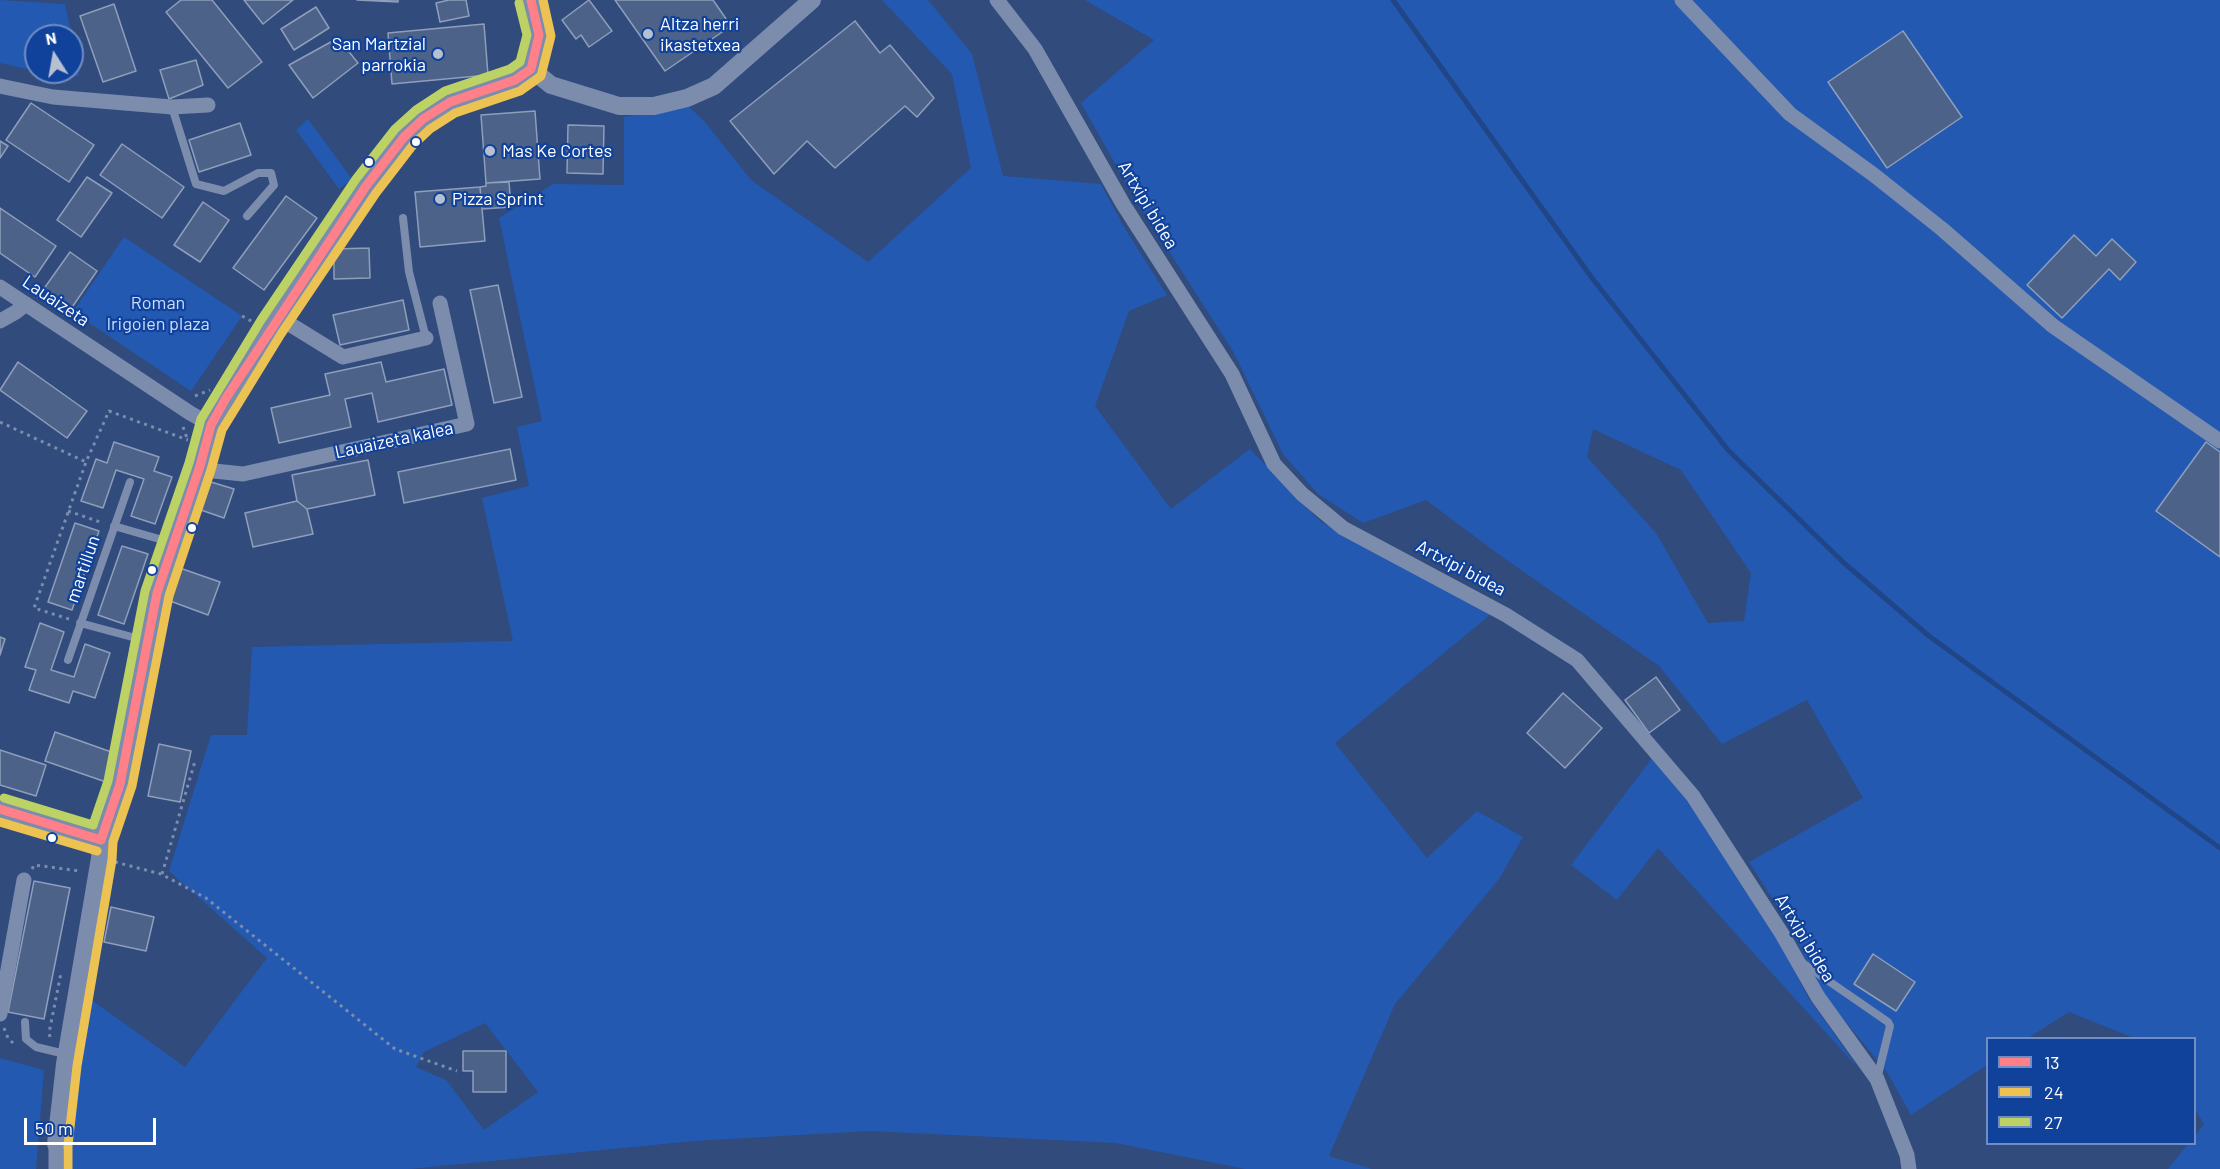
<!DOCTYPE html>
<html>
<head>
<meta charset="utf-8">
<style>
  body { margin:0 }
  #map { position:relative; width:2220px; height:1169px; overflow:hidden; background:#304b7c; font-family:Barlow,sans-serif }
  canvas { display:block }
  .legend { position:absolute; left:1986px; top:1037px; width:210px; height:108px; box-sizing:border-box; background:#10429b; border:2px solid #708ec3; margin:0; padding:8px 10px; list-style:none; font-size:18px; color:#fff }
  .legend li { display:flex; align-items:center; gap:12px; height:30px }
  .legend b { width:30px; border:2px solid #708ec3 }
  .north { position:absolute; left:24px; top:24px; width:60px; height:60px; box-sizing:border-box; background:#10429b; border:2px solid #708ec3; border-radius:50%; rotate:349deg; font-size:16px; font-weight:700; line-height:24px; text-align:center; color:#fff }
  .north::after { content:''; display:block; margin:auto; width:21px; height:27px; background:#b7c0d1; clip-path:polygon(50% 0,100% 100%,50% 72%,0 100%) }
  .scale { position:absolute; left:24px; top:1118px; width:132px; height:27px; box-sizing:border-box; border:3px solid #fff; border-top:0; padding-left:8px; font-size:18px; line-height:21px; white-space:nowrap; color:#fff; -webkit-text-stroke:4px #10429b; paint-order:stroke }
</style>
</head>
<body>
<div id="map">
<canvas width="2220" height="1169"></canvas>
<ul class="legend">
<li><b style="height:8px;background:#ff8088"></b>13</li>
<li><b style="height:8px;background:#ecc253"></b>24</li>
<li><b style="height:8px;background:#bdd264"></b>27</li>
</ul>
<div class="north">N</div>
<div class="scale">50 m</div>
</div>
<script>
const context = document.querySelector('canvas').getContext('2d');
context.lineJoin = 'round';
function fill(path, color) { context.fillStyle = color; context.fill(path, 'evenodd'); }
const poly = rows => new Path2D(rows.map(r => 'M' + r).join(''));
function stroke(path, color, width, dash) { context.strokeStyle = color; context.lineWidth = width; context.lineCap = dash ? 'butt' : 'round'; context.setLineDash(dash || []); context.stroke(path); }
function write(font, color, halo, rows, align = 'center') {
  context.font = font + ' Barlow,sans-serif'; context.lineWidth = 4.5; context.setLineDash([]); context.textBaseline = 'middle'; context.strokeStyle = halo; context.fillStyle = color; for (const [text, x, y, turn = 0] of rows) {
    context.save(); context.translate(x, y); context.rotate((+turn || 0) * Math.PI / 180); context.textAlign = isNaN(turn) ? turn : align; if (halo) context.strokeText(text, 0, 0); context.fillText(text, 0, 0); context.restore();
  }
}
const green = poly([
  [0,0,65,4,72,36,36,36,36,71,0,63],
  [882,0,928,0,972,54,1003,176,1101,184,1124,227,1167,295,1129,311,1095,406,1171,509,1250,449,1321,522,1491,614,1335,743,1427,858,1477,811,1523,837,1499,879,1395,1004,1329,1156,1372,1169,1245,1169,1116,1143,870,1131,694,1141,410,1169,70,1169,71,1077,86,996,185,1067,267,958,169,871,211,735,247,735,252,647,513,641,482,498,529,486,517,427,542,421,499,218,553,184,624,185,624,117,687,105,704,121,751,180,868,262,971,168,952,74],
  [485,1023,538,1092,484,1130,446,1080,416,1067,424,1052],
  [1085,0,2220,0,2220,1169,2168,1169,2188,1144,2194,1144,2195,1136,2204,1124,2195,1110,2194,1038,2134,1038,2069,1012,2028,1038,1988,1038,1987,1065,1911,1115,1887,1072,1825,997,1787,921,1749,862,1863,798,1807,700,1722,744,1659,666,1501,556,1426,500,1363,523,1318,494,1283,454,1233,351,1134,197,1081,103,1154,40],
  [1593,429,1681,470,1751,573,1744,621,1708,623,1656,533,1587,457],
  [72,38,79,76,59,76,41,72,72,72],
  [308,119,352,179,339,189,296,130],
  [124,237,242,316,191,391,73,312],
  [1653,757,1687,797,1778,938,1808,997,1859,1069,1658,848,1617,900,1571,865],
  [0,1058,44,1070,36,1169,0,1169]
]);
const stream = poly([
  [1393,0,1592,278,1728,450,1844,563,1929,636,2220,848]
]);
const building = poly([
  [181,0,212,0,262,62,228,88,166,12,181,0],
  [244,0,293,0,263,24,244,0],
  [357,0,398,0,398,2,357,0],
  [449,0,466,0,469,16,440,22,436,3,449,0],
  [589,0,612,31,589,47,581,35,576,39,562,20,589,0],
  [615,0,713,0,731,26,665,71,615,0],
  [114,4,136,71,103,82,80,16,114,4],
  [316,7,329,28,294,50,281,29,316,7],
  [855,21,880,53,890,45,934,98,917,117,905,106,835,168,807,141,774,174,730,121,855,21],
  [484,24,488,75,392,84,388,33,484,24],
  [1903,31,1962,117,1887,168,1828,82,1903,31],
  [338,38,358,63,313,98,289,65,338,38],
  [196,60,203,85,169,99,160,70,196,60],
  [31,103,94,145,69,182,6,140,31,103],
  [535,111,540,179,486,183,481,115,535,111],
  [240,123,251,155,199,172,189,140,240,123],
  [568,125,604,126,603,174,567,173,568,125],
  [0,141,8,146,0,158,0,141],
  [122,144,184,187,162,218,100,175,122,144],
  [87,177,112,193,81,237,57,220,87,177],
  [509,182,511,207,482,209,480,187,486,186,486,183,509,182],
  [480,187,485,241,420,247,415,192,480,187],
  [286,196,317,218,264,290,233,268,286,196],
  [203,202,229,220,200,262,174,245,203,202],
  [0,208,56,246,35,277,0,253,0,208],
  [2074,235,2096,256,2112,239,2136,262,2120,280,2109,269,2062,318,2027,285,2074,235],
  [369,248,370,278,334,279,334,249,369,248],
  [70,252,97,271,66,316,38,297,70,252],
  [498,285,522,397,494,403,470,290,498,285],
  [403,300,409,330,340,345,333,315,403,300],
  [18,362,87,411,67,438,0,390,18,362],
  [381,362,386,382,444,369,452,405,378,422,372,393,345,399,351,427,279,443,271,408,330,395,325,374,381,362],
  [114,442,159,457,154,471,172,477,155,524,131,516,144,479,116,470,103,508,81,501,96,459,107,463,114,442],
  [2206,442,2220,452,2220,557,2156,511,2206,442],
  [510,449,516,480,404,503,398,472,510,449],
  [368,460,375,495,307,509,297,501,292,475,368,460],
  [211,482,234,489,224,518,201,510,211,482],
  [297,501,307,509,313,534,253,547,245,513,297,501],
  [75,523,99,531,72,610,48,602,75,523],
  [122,546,148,554,124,624,98,615,122,546],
  [174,566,220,582,208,615,162,598,174,566],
  [40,623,64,632,51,670,74,677,85,644,110,653,95,698,73,691,69,703,29,690,36,670,25,667,40,623],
  [0,637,5,639,0,655,0,637],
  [1656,677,1680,710,1649,733,1625,700,1656,677],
  [1563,693,1602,728,1565,768,1527,733,1563,693],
  [55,732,117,754,106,782,45,761,55,732],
  [159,744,191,751,180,802,148,796,159,744],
  [0,750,46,765,36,796,0,785,0,750],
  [34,881,70,888,44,1019,8,1012,34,881],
  [111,907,154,917,146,951,104,942,111,907],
  [1873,954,1915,982,1896,1011,1854,984,1873,954],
  [463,1051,506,1051,506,1092,473,1092,473,1071,463,1071,463,1051]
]);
const path = poly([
  [242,316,253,322],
  [195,396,210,390],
  [0,422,86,462],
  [183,427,188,441],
  [68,511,103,523],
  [69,619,34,608,86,462,109,411,188,440],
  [115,862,161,874,206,898,395,1049,457,1071],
  [32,869,34,865,80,871],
  [162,874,195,761],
  [4,1028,8,1038,13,1043],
  [50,1037,49,1033,61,973]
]);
const service = poly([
  [172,107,196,184,224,191,258,173,271,173,274,185,247,216],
  [403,218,409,272,426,338],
  [114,526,173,543],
  [80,623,147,641],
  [68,660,130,482],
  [1804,964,1888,1022,1890,1026,1877,1079],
  [25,1022,26,1039,36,1047,65,1054]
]);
const minor = poly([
  [997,0,1035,49,1123,204,1232,374,1274,464,1302,494,1343,528,1506,615,1577,660,1693,796,1782,934,1818,997,1877,1079,1907,1155,1909,1169],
  [1682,0,1790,114,1874,175,1942,229,2053,326,2220,441],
  [0,86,53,97,172,107,208,105],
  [0,287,190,413,211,425],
  [278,317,343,357,426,338],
  [0,321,16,312,26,304],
  [200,466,214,471,243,474,467,424,440,303],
  [0,1014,24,880],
  [56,1169,56,1144]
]);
const tertiary = poly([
  [531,0,539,35,531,69],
  [531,69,551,85,619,106,654,106,687,98,714,86,812,0],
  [0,809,101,840],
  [56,1144,65,1064,100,858,101,840,120,784,157,593,200,466,211,425,226,398,271,327,366,186,404,137,423,119,450,102,515,80,531,69]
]);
const bus1 = poly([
  [531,0,539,35,531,69],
  [0,809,101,840],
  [101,840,120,784,157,593,200,466,211,425,226,398,366,186,404,137,423,119,450,102,515,80,531,69]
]);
const bus2 = poly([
  [0,822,97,851],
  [68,1169,68,1145,77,1066,112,860,113,842,132,786,169,596,211,470,222,430,281,334,376,193,413,145,430,129,455,113,520,91,541,76,551,36,543,0]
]);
const bus3 = poly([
  [4,798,93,825,108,781,145,591,189,463,201,419,261,320,356,179,395,129,416,110,445,91,510,69,520,62,527,35,519,3]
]);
const markers = [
  [648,34,6,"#b7c0d1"],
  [438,54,6,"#b7c0d1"],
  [416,142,5,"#fff"],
  [490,151,6,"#b7c0d1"],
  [369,162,5,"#fff"],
  [440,199,6,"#b7c0d1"],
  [192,528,5,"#fff"],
  [152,570,5,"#fff"],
  [52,838,5,"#fff"]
];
const poiNames = [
  ["Altza herri",660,24],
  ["ikastetxea",660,45],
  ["San Martzial",426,44,"right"],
  ["parrokia",426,65,"right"],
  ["Mas Ke Cortes",502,151],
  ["Pizza Sprint",452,199]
];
const streetNames = [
  ["Artxipi bidea",1148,205,59],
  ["Lauaizeta",56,301,34],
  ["Lauaizeta kalea",394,440,-12],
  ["Artxipi bidea",1461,568,28],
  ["martillun",83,569,-71],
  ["Artxipi bidea",1805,938,59]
];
const parkNames = [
  ["Roman",158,303],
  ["Irigoien plaza",158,324]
];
fill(green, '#2459b2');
stroke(stream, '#214688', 5);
fill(building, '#4c6289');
stroke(building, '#8f9fbb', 1.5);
stroke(path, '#7b8cad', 3, [3, 4.5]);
stroke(service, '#7b8cad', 8);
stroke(minor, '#7b8cad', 15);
stroke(tertiary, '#7b8cad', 18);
stroke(bus1, '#ff8088', 9);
stroke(bus2, '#ecc253', 9);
stroke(bus3, '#bdd264', 9);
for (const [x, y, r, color] of markers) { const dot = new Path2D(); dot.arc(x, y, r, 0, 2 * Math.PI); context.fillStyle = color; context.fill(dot); stroke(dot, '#10429b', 2); }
write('18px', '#fff', '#10429b', poiNames, 'left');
write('18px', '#fff', '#10429b', streetNames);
write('18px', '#ccdffe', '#10429b', parkNames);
</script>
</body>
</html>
